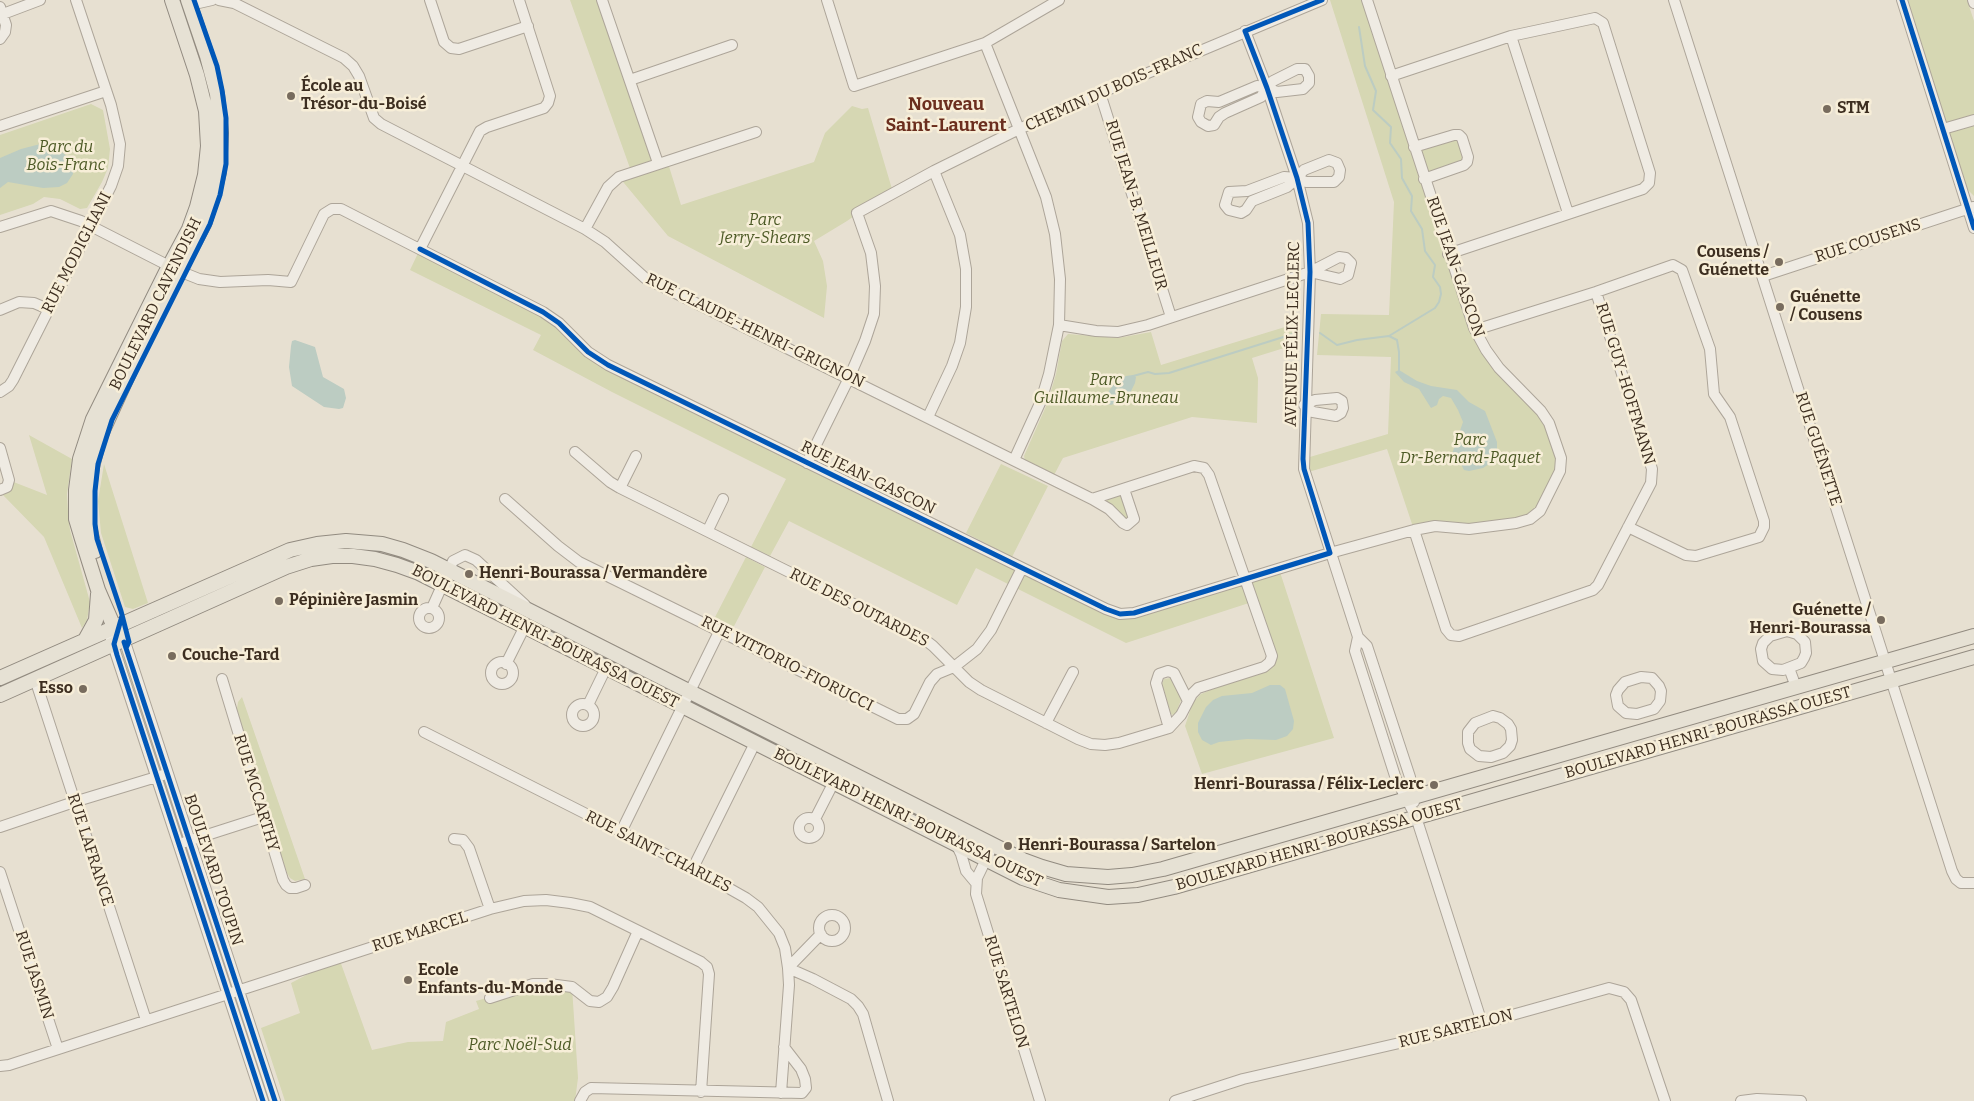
<!DOCTYPE html>
<html>
<head>
<meta charset="utf-8">
<style>
  body { margin:0 }
  canvas { display:block; background:#e7e0d1 }
</style>
</head>
<body>
<canvas width="1974" height="1101"></canvas>
<script>
const context = document.querySelector('canvas').getContext('2d');
context.lineJoin = 'round';
function fill(path, color) { context.fillStyle = color; context.fill(path, 'evenodd'); }
const poly = rows => new Path2D(rows.map(r => 'M' + r).join(''));
function stroke(path, color, width, dash) { context.strokeStyle = color; context.lineWidth = width; context.lineCap = dash ? 'butt' : 'round'; context.setLineDash(dash || []); context.stroke(path); }
function write(font, color, halo, rows, align = 'center') {
  context.font = font + ' Bitter,serif'; context.lineWidth = 5; context.setLineDash([]); context.textBaseline = 'middle'; context.strokeStyle = halo; context.fillStyle = color; for (const [text, x, y, turn = 0] of rows) {
    context.save(); context.translate(x, y); context.rotate((+turn || 0) * Math.PI / 180); context.textAlign = isNaN(turn) ? turn : align; if (halo) context.strokeText(text, 0, 0); context.fillText(text, 0, 0); context.restore();
  }
}
const green = poly([
  [570,0,598,0,653,159,650,163,631,171],
  [1330,0,1367,0,1486,350,1541,411,1560,471,1530,519,1414,530,1387,449,1305,473,1303,459,1388,434,1391,357,1317,355,1321,314,1389,315,1394,202],
  [1908,0,1967,0,1974,21,1974,196,1966,188],
  [91,104,103,110,110,149,108,168,102,182,87,208,80,209,60,199,44,197,33,204,0,215,0,135],
  [852,106,862,109,868,108,892,189,847,221,814,241,823,261,827,286,824,318,668,236,619,177,667,160,681,205,814,162,825,133],
  [1455,138,1461,141,1464,161,1432,172,1426,170,1420,152,1423,147],
  [420,249,543,312,588,352,1120,614,1279,569,1334,738,1202,774,1185,726,1193,702,1201,694,1264,667,1270,662,1252,602,1126,643,976,568,957,605,789,521,770,556,751,547,786,479,612,392,533,350,541,335,410,270],
  [1298,323,1297,344,1252,358,1258,378,1257,423,1192,417,1063,458,1053,477,1025,461,1024,456,1047,404,1056,374,1062,341,1068,334,1118,338,1151,332,1161,365],
  [29,435,72,459,67,494,68,512,70,530,90,602,87,620,82,628,44,537,2,494,11,481,47,495],
  [104,464,148,603,133,609,125,607,101,533,98,501],
  [1001,464,1048,486,1012,557,966,533],
  [1119,495,1122,496,1131,516,1129,521,1102,501],
  [746,557,765,567,732,630,713,621],
  [121,651,123,651,161,766,159,768],
  [1170,678,1173,680,1181,700,1176,713,1173,715,1171,714,1162,684,1164,679],
  [242,697,305,879,295,881,290,878,287,873,236,715,238,702],
  [187,851,189,851,232,979,227,981],
  [339,958,372,1050,408,1042,443,1041,446,1022,479,1009,476,1001,531,985,572,987,578,1078,575,1101,285,1101,261,1028,300,1013,291,983]
]);
const water = poly([
  [44,143,54,146,68,157,73,167,73,174,67,183,59,187,43,188,8,182,0,188,0,158,21,149],
  [295,340,315,347,323,377,344,389,346,398,343,408,339,409,324,407,292,386,289,367,291,346,292,341],
  [1399,370,1417,381,1431,386,1457,390,1469,402,1485,411,1497,442,1497,453,1492,462,1483,468,1469,471,1464,470,1461,464,1454,462,1452,454,1463,422,1458,410,1451,398,1443,396,1439,399,1437,405,1431,408,1419,389,1404,382,1395,372],
  [1133,375,1136,377,1135,383,1130,393,1122,400,1111,405,1108,404,1106,402,1109,391,1114,384,1126,376],
  [1270,685,1280,685,1285,689,1294,721,1293,729,1287,736,1276,740,1247,739,1219,742,1211,745,1202,740,1198,732,1198,723,1206,707,1213,700,1222,696,1252,693]
]);
const stream = poly([
  [1359,27,1365,66,1376,91,1373,110,1391,127,1390,143,1401,159,1402,178,1412,196,1411,211,1422,229,1425,251,1435,265,1433,277,1440,287,1441,294,1439,302,1435,308,1389,336],
  [1320,333,1337,345,1357,340,1389,336,1397,340,1399,352,1399,370],
  [1133,376,1148,372,1155,374,1169,373,1296,333]
]);
const minor = poly([
  [219,0,234,3,344,58,353,66,359,76,374,118,381,124,585,229,605,242,645,278,1092,499,1194,466,1204,468,1209,475,1272,656,1270,662,1264,667,1198,688,1192,694,1181,715,1169,728,1119,743,1105,745,1091,744,1078,739,981,690,969,682,933,646,924,639,620,488,610,482,575,452],
  [430,0,444,42,451,48,459,49,528,26],
  [602,0,658,163],
  [827,0,854,86,985,43,1059,0],
  [1674,0,1952,871,1956,879,1961,883,1974,883],
  [1902,0,1974,228],
  [1973,0,1974,3],
  [190,5,212,0],
  [0,7,6,25,5,32,0,39],
  [3,14,40,0],
  [1245,31,1267,88,1297,178,1308,223,1310,272,1304,469,1358,637,1355,651,1396,779,1416,817,1482,1023],
  [1511,36,1568,213],
  [985,43,1046,197,1055,234,1060,279,1059,325,1049,374,1041,401,1014,460],
  [1391,76,1511,36,1595,18,1603,23,1650,173,1649,183,1643,189,1448,254],
  [630,80,732,45],
  [1267,88,1257,86,1219,102,1207,101,1201,104,1198,117,1201,122,1208,126,1214,125,1219,117,1225,113,1261,97,1267,88,1273,81,1297,69,1305,69,1309,76,1309,83,1303,89,1277,92,1267,88],
  [1100,93,1171,317],
  [0,126,106,91],
  [1943,129,1974,120],
  [1414,147,1454,135,1459,135,1462,138,1468,157,1467,162,1464,165,1424,179],
  [1297,178,1284,177,1247,191,1229,192,1225,205,1229,210,1241,213,1246,210,1252,201,1287,187,1297,178,1304,170,1329,160,1337,163,1340,170,1339,177,1334,182,1306,182,1297,178],
  [0,227,51,211,81,221,179,271,199,279,220,282,268,280,291,282,324,214,332,209,341,209,543,312,559,323,588,352,608,365,1106,609,1120,614,1134,613,1330,553,1414,530,1435,526,1469,529,1516,523,1530,519,1540,511,1560,471,1561,458,1549,423,1541,411,1499,368,1486,350,1474,328,1367,0],
  [585,229,608,187,619,177,756,132],
  [420,249,480,131,487,127,544,108,548,103,550,96,519,0],
  [1763,276,1973,207],
  [0,310,19,302,34,303,48,309],
  [1059,325,1096,331,1118,332,1148,325,1310,272,1339,257,1346,258,1351,263,1348,275,1340,279,1310,272],
  [1475,330,1596,292,1673,265,1682,270,1710,349,1714,394,1730,417,1764,521,1764,527,1759,537,1696,556,1686,555,1628,527],
  [0,392,9,386,13,380,111,186,118,166,120,144,111,105,76,0],
  [1337,398,1342,401,1343,408,1341,413,1336,416,1313,412,1304,405,1315,400,1337,398],
  [928,417,952,366,960,343,966,307,966,269,960,235,934,171],
  [0,448,9,480,7,487,0,490],
  [807,463,849,378,865,341,874,314,875,286,871,253,857,213,934,171,1019,129,1100,93,1322,0],
  [620,488,636,456],
  [505,499,558,546,579,562,898,719,907,719,914,714,930,682,937,674,954,667,977,649,991,630,1022,568],
  [1092,499,1109,509,1123,523,1127,525,1134,519,1124,489],
  [708,530,723,499],
  [1414,530,1446,629,1451,635,1459,636,1593,590,1598,585,1651,483,1652,469,1596,292],
  '419 618a10 10 0 1 1 20 0a10 10 0 1 1-20 0Z',
  [432,608,453,561,465,555,476,560,525,605],
  [108,630,263,1101],
  [1787,631,1797,634,1805,642,1806,653,1804,658,1801,663,1783,670,1772,669,1763,661,1761,649,1763,643,1770,636,1787,631],
  [1358,637,1367,646,1410,777,1414,802],
  [124,639,275,1101],
  '491 673a11 11 0 1 1 22 0a11 11 0 1 1-22 0Z',
  [506,664,525,626],
  [1789,668,1796,687],
  [1641,677,1652,678,1659,686,1661,691,1660,701,1654,709,1637,714,1626,713,1618,706,1616,695,1618,690,1625,682,1641,677],
  [35,679,146,1020],
  [222,679,283,880,286,885,290,888,296,888,305,885],
  '572 715a11 11 0 1 1 22 0a11 11 0 1 1-22 0Z',
  [588,705,606,668],
  [1493,716,1500,718,1508,724,1511,729,1512,740,1510,746,1503,753,1491,757,1479,756,1470,749,1468,743,1468,732,1475,723,1493,716],
  [1046,723,1073,672],
  [1169,728,1156,683,1159,674,1168,671,1174,673,1188,701],
  [424,732,693,868,746,898,758,907,779,933,785,948,788,968,789,985,781,1093],
  '799 828a10 10 0 1 1 20 0a10 10 0 1 1-20 0Z',
  [815,819,841,768],
  [0,827,74,802,163,775],
  [621,832,720,630],
  [454,839,463,840,469,848,490,909],
  [185,842,263,817],
  [956,844,961,854,966,871,976,883],
  [993,845,977,878,976,894,1040,1101],
  [693,868,755,743],
  [0,872,58,1049],
  '819 928a13 13 0 1 1 26 0a13 13 0 1 1-26 0Z',
  [821,934,788,968,813,979,851,999,858,1006,863,1014,888,1101],
  [490,998,533,984,549,984,572,987,590,1001,599,1002,607,997,613,987,638,931],
  [0,1066,9,1065,490,909,524,901,546,900,570,903,590,907,701,962,707,967,709,974,701,1092],
  [580,1101,585,1092,591,1088,802,1093,806,1088,805,1079,801,1069,784,1047],
  [1175,1101,1243,1079,1469,1027,1609,988,1624,992,1631,1000,1665,1101],
  [1741,1101,1757,1099,1801,1101]
]);
const major = poly([
  [95,551,89,526,88,496,92,467,99,439,150,327,204,224,214,192,219,172,221,133,217,94,207,56,188,0],
  [119,633,114,627,98,590,82,539,76,519,76,490,80,459,93,419,165,274,189,229,197,207,205,175,208,146,206,111,197,75,172,0],
  [85,640,96,620,98,594],
  [0,678,290,550,317,544,346,541,382,544,403,550,431,561,1023,860,1042,867,1066,874,1108,877,1132,875,1163,869,1974,636],
  [0,695,286,567,311,559,332,556,353,556,375,559,397,565,419,573,1023,878,1059,890,1108,897,1138,895,1174,887,1974,657]
]);
const cycleway = poly([
  [1902,0,1974,228],
  [420,249,543,312,559,323,588,352,608,365,1106,609,1120,614,1134,613,1330,553,1304,469,1303,459,1310,272,1308,223,1297,178,1267,88,1245,31,1322,0],
  [122,616,114,644,117,655,263,1101],
  [124,642,275,1101],
  [126,648,129,642,121,611,97,539,95,524,95,491,98,464,112,420,210,224,220,195,226,164,226,118,222,90,217,66,194,0]
]);
const markers = [
  [291,96,5,"#786c5e"],
  [1827,109,5,"#786c5e"],
  [1779,262,5,"#786c5e"],
  [1780,307,5,"#786c5e"],
  [469,574,5,"#786c5e"],
  [279,601,5,"#786c5e"],
  [1881,620,5,"#786c5e"],
  [172,656,5,"#786c5e"],
  [83,689,5,"#786c5e"],
  [1434,785,5,"#786c5e"],
  [1008,846,5,"#786c5e"],
  [408,980,5,"#786c5e"]
];
const poiNames = [
  ["École au",301,87],
  ["Trésor-du-Boisé",301,105],
  ["STM",1837,109],
  ["Cousens /",1769,253,"right"],
  ["Guénette",1769,271,"right"],
  ["Guénette",1790,298],
  ["/ Cousens",1790,316],
  ["Henri-Bourassa / Vermandère",479,574],
  ["Pépinière Jasmin",289,601],
  ["Guénette /",1871,611,"right"],
  ["Henri-Bourassa",1871,629,"right"],
  ["Couche-Tard",182,656],
  ["Esso",73,689,"right"],
  ["Henri-Bourassa / Félix-Leclerc",1424,785,"right"],
  ["Henri-Bourassa / Sartelon",1018,846],
  ["Ecole",418,971],
  ["Enfants-du-Monde",418,989]
];
const streetNames = [
  ["CHEMIN DU BOIS-FRANC",1114,88,-24],
  ["RUE JEAN-B. MEILLEUR",1136,205,73],
  ["RUE COUSENS",1868,241,-18],
  ["RUE MODIGLIANI",77,253,-63],
  ["RUE JEAN-GASCON",1455,267,71],
  ["BOULEVARD CAVENDISH",156,304,-64],
  ["RUE CLAUDE-HENRI-GRIGNON",755,331,26],
  ["AVENUE FÉLIX-LECLERC",1293,334,-89],
  ["RUE GUY-HOFFMANN",1625,384,73],
  ["RUE GUÉNETTE",1818,449,72],
  ["RUE JEAN-GASCON",868,478,26],
  ["RUE DES OUTARDES",859,608,27],
  ["BOULEVARD HENRI-BOURASSA OUEST",545,637,27],
  ["RUE VITTORIO-FIORUCCI",787,664,27],
  ["BOULEVARD HENRI-BOURASSA OUEST",1708,733,-16],
  ["RUE MCCARTHY",256,793,73],
  ["BOULEVARD HENRI-BOURASSA OUEST",908,818,26],
  ["BOULEVARD HENRI-BOURASSA OUEST",1319,845,-16],
  ["RUE LAFRANCE",90,850,72],
  ["RUE SAINT-CHARLES",658,852,27],
  ["BOULEVARD TOUPIN",213,870,72],
  ["RUE MARCEL",420,932,-18],
  ["RUE JASMIN",34,975,72],
  ["RUE SARTELON",1006,992,73],
  ["RUE SARTELON",1456,1029,-14]
];
const parkNames = [
  ["Parc du",66,148],
  ["Bois-Franc",66,166],
  ["Parc",765,221],
  ["Jerry-Shears",765,239],
  ["Parc",1106,381],
  ["Guillaume-Bruneau",1106,399],
  ["Parc",1470,441],
  ["Dr-Bernard-Paquet",1470,459],
  ["Parc Noël-Sud",520,1046]
];
const neighbourhoodNames = [
  ["Nouveau",946,105],
  ["Saint-Laurent",946,126]
];
fill(green, '#d6d7b3');
fill(water, '#bcccc2');
stroke(stream, '#bcccc2', 2);
stroke(minor, '#ada599', 12);
stroke(major, '#928b80', 16);
stroke(minor, '#efebe3', 10);
stroke(major, '#e6e1d4', 14);
stroke(cycleway, '#0057b8', 5);
for (const [x, y, r, color] of markers) { const dot = new Path2D(); dot.arc(x, y, r, 0, 2 * Math.PI); context.fillStyle = color; context.fill(dot); stroke(dot, '#f7eed8', 2); }
write('bold 16px', '#3d2e20', '#f7eed8', poiNames, 'left');
write('16px', '#3d2e20', '#f7eed8', streetNames);
write('italic 16px', '#4d5a26', '#f7eed8', parkNames);
write('bold 18px', '#6b2e1e', '#f7eed8', neighbourhoodNames);
</script>
</body>
</html>
